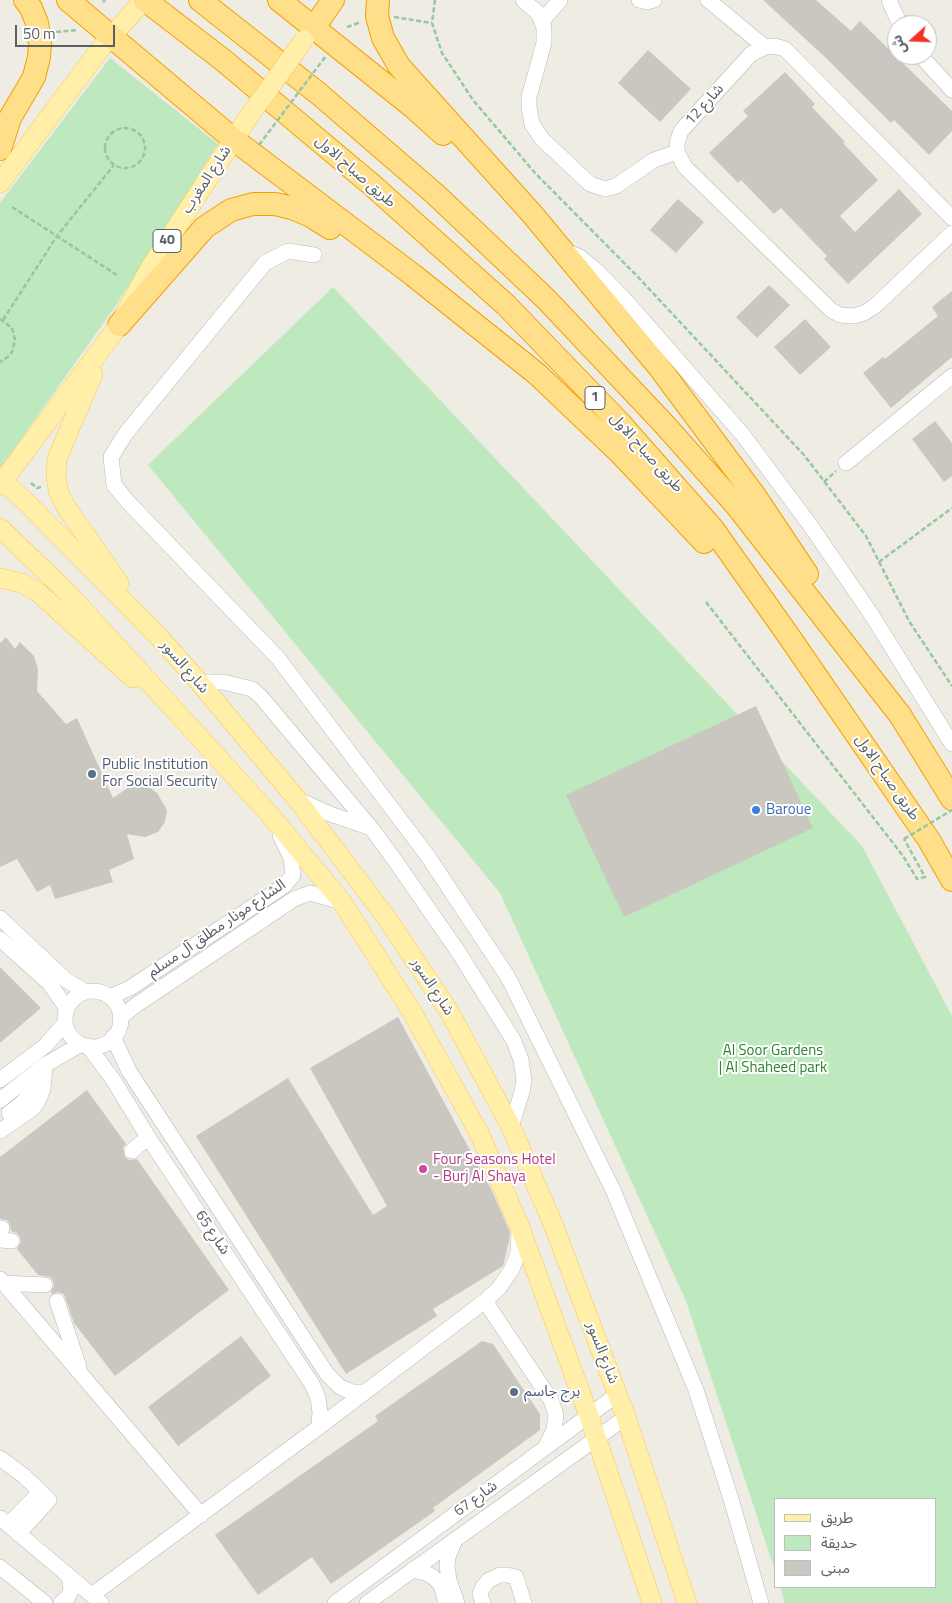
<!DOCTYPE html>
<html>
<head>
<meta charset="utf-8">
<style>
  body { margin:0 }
  #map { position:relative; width:952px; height:1603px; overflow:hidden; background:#efece3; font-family:"Titillium Web","Noto Sans Arabic",sans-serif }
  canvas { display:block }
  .legend { position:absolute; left:774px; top:1498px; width:162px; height:90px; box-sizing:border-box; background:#fff; border:1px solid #bdbfc1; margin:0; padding:6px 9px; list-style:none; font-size:15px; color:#5b6065 }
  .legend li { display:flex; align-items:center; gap:10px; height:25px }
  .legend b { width:25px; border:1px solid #bdbfc1 }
  .north { position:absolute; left:887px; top:15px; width:50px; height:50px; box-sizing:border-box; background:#fff; border:1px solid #bdbfc1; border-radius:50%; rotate:250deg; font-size:14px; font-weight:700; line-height:20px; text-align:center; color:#5b6065 }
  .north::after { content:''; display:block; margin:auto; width:18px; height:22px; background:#f43124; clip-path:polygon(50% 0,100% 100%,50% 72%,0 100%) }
  .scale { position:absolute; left:15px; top:25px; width:100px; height:22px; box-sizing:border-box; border:2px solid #5b6065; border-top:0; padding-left:6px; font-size:15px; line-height:18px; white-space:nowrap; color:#5b6065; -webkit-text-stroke:4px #fff; paint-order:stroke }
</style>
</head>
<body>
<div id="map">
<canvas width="952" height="1603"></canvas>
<ul class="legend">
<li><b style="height:6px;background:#ffefa8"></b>طريق</li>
<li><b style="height:14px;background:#bee8be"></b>حديقة</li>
<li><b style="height:14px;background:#cac7c0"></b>مبنى</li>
</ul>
<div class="north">ش</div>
<div class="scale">50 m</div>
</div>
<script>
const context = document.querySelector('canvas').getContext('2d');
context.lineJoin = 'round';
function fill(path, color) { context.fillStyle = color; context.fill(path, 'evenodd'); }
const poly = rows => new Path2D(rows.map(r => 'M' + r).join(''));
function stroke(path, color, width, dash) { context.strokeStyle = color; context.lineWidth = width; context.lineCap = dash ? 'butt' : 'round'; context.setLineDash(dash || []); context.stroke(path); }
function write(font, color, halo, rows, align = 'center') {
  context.font = font + ' "Titillium Web","Noto Sans Arabic",sans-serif'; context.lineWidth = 4; context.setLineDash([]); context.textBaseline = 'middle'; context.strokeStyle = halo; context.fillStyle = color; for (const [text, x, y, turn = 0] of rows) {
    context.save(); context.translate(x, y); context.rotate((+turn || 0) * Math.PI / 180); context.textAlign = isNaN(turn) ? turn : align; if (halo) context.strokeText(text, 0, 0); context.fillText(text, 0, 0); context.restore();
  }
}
const green = poly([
  [110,58,218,144,117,304,0,469,0,203],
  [333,287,862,846,952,1016,952,1603,785,1603,780,1587,936,1587,936,1499,776,1499,776,1574,686,1301,500,893,148,465]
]);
const building = poly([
  [763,0,816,0,851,31,860,21,952,111,952,131,929,155,894,120,891,123,825,57],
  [648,50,691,89,660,122,618,83],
  [785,72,815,104,812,107,845,142,843,143,878,180,840,216,855,232,899,189,922,214,848,284,824,259,827,256,781,208,774,214,741,180,738,183,709,153,748,116,743,111],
  [678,199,704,222,676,253,650,230],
  [769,285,790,305,757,338,736,317],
  [952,291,952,357,891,408,863,373,883,357,885,359,938,316,932,307],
  [805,319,831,347,800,375,774,347],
  [935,421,952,443,952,476,944,482,912,439],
  [6,637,15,649,20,642,34,656,38,669,37,691,66,724,77,718,113,798,129,787,147,785,157,793,167,810,165,822,158,832,145,837,127,834,134,859,109,870,113,882,55,899,50,885,37,892,17,859,0,867,0,643],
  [756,706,813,828,624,917,566,795],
  [0,967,41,1008,0,1043],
  [398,1017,492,1191,510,1232,509,1241,503,1266,433,1309,437,1316,346,1374,196,1136,288,1078,373,1215,387,1206,310,1068],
  [87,1090,126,1144,123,1148,125,1157,129,1160,137,1159,229,1290,115,1376,74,1323,64,1294,58,1292,52,1294,51,1292,54,1286,53,1280,50,1277,38,1275,17,1249,21,1242,20,1237,17,1233,11,1231,10,1224,7,1220,0,1219,0,1157],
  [241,1336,271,1376,178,1446,148,1407],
  [482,1341,493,1344,540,1414,540,1430,433,1508,435,1511,331,1584,312,1557,258,1595,215,1535,378,1421,375,1416]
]);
const path = poly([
  [435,0,432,23,442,53,473,100,535,173,638,277,804,455,866,536,909,621,952,686],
  [103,2,105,0],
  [394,17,432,23],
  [347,27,361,22],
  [56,32,78,30],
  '105 148a20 20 0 1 1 40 0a20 20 0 1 1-40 0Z',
  [12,207,117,275],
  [0,319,12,328,15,340,12,352,9,356,0,362],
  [3,320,57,236,114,165],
  [824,482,836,471],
  [31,483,37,488,41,487],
  [879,562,952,508],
  [706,602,903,856,917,879,925,877,904,839]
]);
const minor = poly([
  [523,0,539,14,544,28,544,43,529,97,529,107,532,124,542,139,590,184,605,189,616,186,654,160,677,152],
  [639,0,647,2,654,0],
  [708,0,765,47],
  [889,0,900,25],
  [542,21,560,0],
  [920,55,952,90],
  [952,218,785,49,775,46,765,47,751,54,681,131,677,143,677,152,685,167,831,310,840,315,854,316,864,313,875,306,952,233],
  [570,253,580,257,598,272,626,301,743,435,810,525,871,614,952,744],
  [314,255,288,251,265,263,126,433,111,457,114,485,128,502,278,658,427,855,508,977,613,1190,696,1390,731,1499,761,1603],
  [846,463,952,376],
  [199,682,223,682,252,689,261,697,372,829,396,862,459,953,514,1041,521,1060,524,1080,522,1092,511,1127],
  [297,799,330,814,371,828],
  [0,918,66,980,86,992],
  [0,939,50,984,67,1009],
  '65 1019a28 28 0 1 1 56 0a28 28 0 1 1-56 0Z',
  [110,997,130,988,284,886,293,875,291,858,280,835],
  [120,1018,136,1005,294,899,310,893,342,902],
  [113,1037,129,1071,327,1374,340,1387,352,1392,364,1392],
  [88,1046,114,1081,148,1137,312,1384,318,1398,320,1412,319,1427],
  [0,1080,45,1046,65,1023],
  [0,1100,45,1065,81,1044],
  [9,1113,21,1104,29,1096,33,1085,34,1074],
  [0,1131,32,1109,37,1103,43,1089,45,1065],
  [132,1151,148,1137],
  [0,1228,2,1228],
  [0,1240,12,1241],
  [0,1279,201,1515],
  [3,1283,45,1285],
  [57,1301,79,1367],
  [485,1301,551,1400,556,1415,554,1430,546,1446],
  [0,1458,24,1476,49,1500,18,1534],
  [0,1518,101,1603],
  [8,1525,40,1492],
  [455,1540,448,1557,447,1566,449,1580,457,1603],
  [0,1567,45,1603],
  [412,1570,426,1573,433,1577,441,1585,446,1602],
  [92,1595,319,1427,485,1301,499,1288,512,1269,518,1253,519,1229],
  [61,1603,68,1597,71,1590,70,1581,67,1574],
  [335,1603,618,1394],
  [367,1603,626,1417],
  [483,1603,480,1594,483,1587,489,1580,500,1575,507,1575,516,1577,524,1603]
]);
const major = poly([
  [0,183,101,48,144,0],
  [93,374,57,459,56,479,59,493,66,507,119,583],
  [0,478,26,502,158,636,199,682,296,798,386,917,450,1013,511,1127,553,1224,626,1417,687,1603],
  [0,485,119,325,150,268,247,119],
  [0,528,68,593,271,816,342,902,412,1012,479,1133,519,1225,589,1416,652,1603],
  [0,578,22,583,39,593,133,678]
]);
const highway = poly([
  [68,0,233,139,413,275,537,374,619,452,704,542],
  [145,0,223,60,372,185,506,305,619,422,713,529,788,635,929,840,952,880],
  [200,0,319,94,435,194,546,299,664,424,736,505,900,715,952,799],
  [279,0,413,107,443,134],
  [378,0,377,16,383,38,399,66,533,215,659,367,755,496,807,574],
  [313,29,333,0],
  [0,149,10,118,34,77,39,57,40,43,37,23,31,8,25,0],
  [119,325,205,227,231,210,253,204,275,204,292,208,311,216,330,228]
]);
const pathBridge = poly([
  [259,145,326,56],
  [904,839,952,810]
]);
const majorBridge = poly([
  [247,119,304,40]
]);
const markers = [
  [92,774,5,"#5c6f8a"],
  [756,810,5,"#3f7fe0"],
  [423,1169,5,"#d1479c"],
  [514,1392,5,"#5c6f8a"]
];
const shields = [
  [167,241,28],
  [595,398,20]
];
const shieldNames = [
  ["40",167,241],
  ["1",595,398]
];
const streetNames = [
  ["شارع 12",705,105,-48],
  ["طريق صباح الاول",355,172,41],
  ["شارع المغرب",207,180,-57],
  ["طريق صباح الاول",646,453,48],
  ["شارع السور",184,667,49],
  ["طريق صباح الاول",887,778,55],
  ["الشارع مونار مطلق آل مسلم",217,929,-34],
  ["شارع السور",432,987,57],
  ["شارع 65",212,1233,56],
  ["شارع السور",602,1353,69],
  ["شارع 67",476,1499,-36]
];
const serviceNames = [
  ["Public Institution",102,765],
  ["For Social Security",102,782],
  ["برج جاسم",524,1392]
];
const shopNames = [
  ["Baroue",766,810]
];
const parkNames = [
  ["Al Soor Gardens",773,1051],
  ["| Al Shaheed park",773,1068]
];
const hotelNames = [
  ["Four Seasons Hotel",433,1160],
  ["- Burj Al Shaya",433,1177]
];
fill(green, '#bee8be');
fill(building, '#cac7c0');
stroke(minor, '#b6b9be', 16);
stroke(major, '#fac851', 20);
stroke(highway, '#f2a200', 24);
stroke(path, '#95c7a2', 2.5, [5, 2.5]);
stroke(minor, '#fff', 15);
stroke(major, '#ffefa8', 19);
stroke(highway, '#ffdf8a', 22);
stroke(majorBridge, '#fac851', 20, []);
stroke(pathBridge, '#95c7a2', 2.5, [5, 2.5]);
stroke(majorBridge, '#ffefa8', 19);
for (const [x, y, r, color] of markers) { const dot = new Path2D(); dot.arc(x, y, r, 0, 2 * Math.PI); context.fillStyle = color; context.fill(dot); stroke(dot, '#fff', 2); }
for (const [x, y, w] of shields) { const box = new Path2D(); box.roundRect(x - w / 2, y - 11.5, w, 23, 4); context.fillStyle = '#fff'; context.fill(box); stroke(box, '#5b6065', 1); }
write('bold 14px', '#5b6065', null, shieldNames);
write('15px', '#5b6065', '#fff', streetNames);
write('15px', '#4e5e75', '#fff', serviceNames, 'left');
write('15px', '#366cbe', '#fff', shopNames, 'left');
write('15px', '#2e8230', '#fff', parkNames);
write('15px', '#b23c85', '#fff', hotelNames, 'left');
</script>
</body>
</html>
